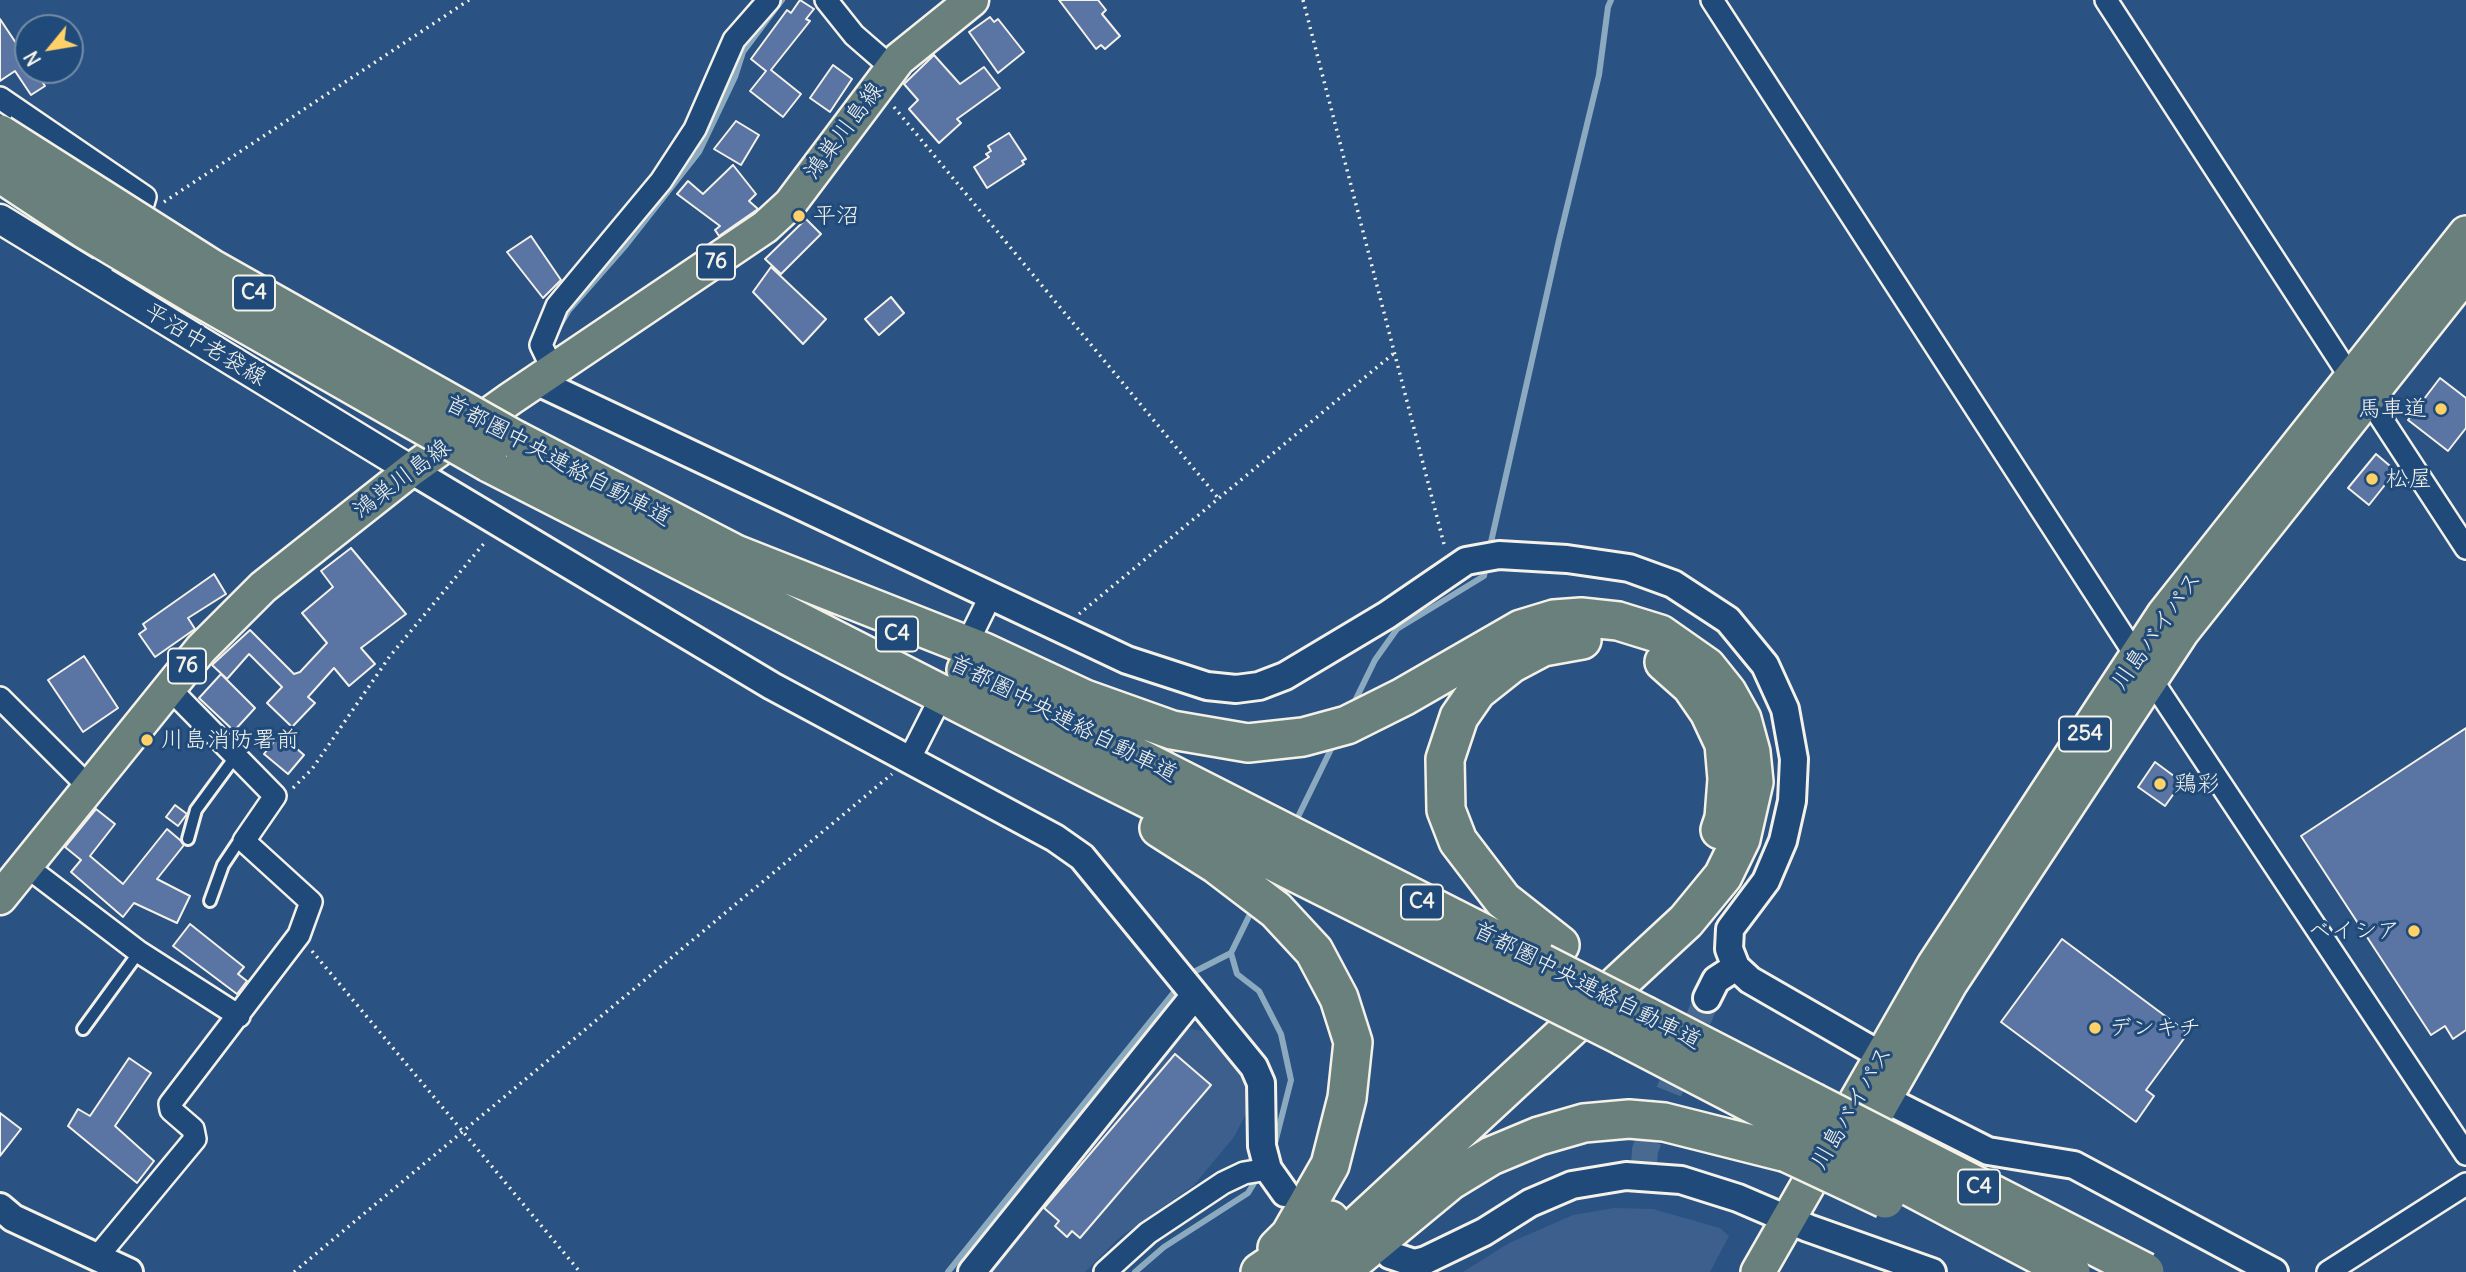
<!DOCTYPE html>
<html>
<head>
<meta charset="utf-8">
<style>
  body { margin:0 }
  #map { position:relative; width:2466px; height:1272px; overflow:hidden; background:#2a5282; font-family:Delius,sans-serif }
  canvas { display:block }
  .north { position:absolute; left:14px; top:14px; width:70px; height:70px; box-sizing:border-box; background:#1f4a7a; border:2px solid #748da6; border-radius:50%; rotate:240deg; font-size:19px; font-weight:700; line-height:28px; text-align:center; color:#f4f1e8 }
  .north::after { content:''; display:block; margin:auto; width:24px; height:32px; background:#ffd166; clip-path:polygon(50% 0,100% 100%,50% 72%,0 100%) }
</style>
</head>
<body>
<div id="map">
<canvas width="2466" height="1272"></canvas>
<div class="north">N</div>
</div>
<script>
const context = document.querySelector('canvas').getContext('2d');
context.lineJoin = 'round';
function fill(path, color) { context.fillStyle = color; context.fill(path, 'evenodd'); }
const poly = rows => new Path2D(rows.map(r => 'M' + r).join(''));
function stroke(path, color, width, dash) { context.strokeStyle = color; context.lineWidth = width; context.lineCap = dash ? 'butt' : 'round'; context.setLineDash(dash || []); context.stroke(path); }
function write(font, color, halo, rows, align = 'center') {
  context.font = font + ' Delius,"Klee One",sans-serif'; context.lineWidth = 6; context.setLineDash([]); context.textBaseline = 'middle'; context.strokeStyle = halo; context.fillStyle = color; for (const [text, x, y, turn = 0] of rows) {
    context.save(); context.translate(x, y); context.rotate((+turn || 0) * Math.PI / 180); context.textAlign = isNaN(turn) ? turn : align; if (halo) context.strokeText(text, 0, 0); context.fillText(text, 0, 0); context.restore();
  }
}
const built = poly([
  [1186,1028,1212,1033,1238,1060,1247,1088,1246,1114,1234,1137,1194,1185,1119,1238,1085,1272,982,1272,1165,1045],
  [1614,1208,1653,1209,1720,1228,1729,1236,1710,1272,1463,1272,1509,1243,1573,1215]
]);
const stream = poly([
  [557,330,569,310,626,245,699,152,735,77,743,52,782,0],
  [1489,551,1559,240,1599,75,1608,7,1611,0],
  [1352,707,1375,660,1397,629,1484,576,1486,565],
  [1295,823,1335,741],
  [1231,953,1237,974,1259,991,1281,1034,1291,1080,1273,1151],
  [1186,976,1231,953,1253,908],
  [948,1272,1180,985],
  [1135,1272,1164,1247,1248,1193,1259,1175]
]);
const building = poly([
  [800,0,814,9,806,19,810,21,771,70,801,94,783,117,750,91,766,71,751,59,787,10,791,13,800,0],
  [1059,0,1098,0,1106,10,1102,14,1120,36,1105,49,1101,45,1096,49,1059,0],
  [990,17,994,22,998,19,1024,52,998,73,969,32,990,17],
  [0,19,28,61,28,70,34,70,45,86,31,95,15,71,0,81,0,19],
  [934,55,960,84,984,67,1000,88,957,119,961,123,939,143,909,109,918,100,904,84,934,55],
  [833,65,852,79,830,112,810,98,833,65],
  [736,121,759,135,741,165,714,149,736,121],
  [1009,133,1026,159,1022,161,1024,164,987,188,974,167,989,157,986,154,991,151,988,146,1009,133],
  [733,165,756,194,749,201,758,209,719,236,715,230,720,226,677,194,688,181,703,194,733,165],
  [806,219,821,234,781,274,765,259,806,219],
  [531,236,561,280,543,298,507,252,531,236],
  [771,267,826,319,803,344,753,292,771,267],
  [891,297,904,313,879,335,865,319,891,297],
  [2440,378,2466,398,2466,428,2448,451,2408,420,2440,378],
  [2376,454,2396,471,2369,505,2348,488,2376,454],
  [351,548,406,614,361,648,375,664,349,686,334,668,308,697,315,703,292,727,267,703,282,687,249,654,227,679,212,665,250,630,294,674,300,672,327,643,302,613,333,587,321,571,351,548],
  [214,574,226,594,188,618,195,629,155,657,139,634,146,629,143,624,214,574],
  [84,656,118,708,83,732,48,680,84,656],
  [221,674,255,708,234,731,199,698,221,674],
  [2466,728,2466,1030,2453,1039,2445,1026,2431,1035,2301,836,2466,728],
  [280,734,304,755,288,774,264,754,280,734],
  [2155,762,2182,782,2165,806,2138,787,2155,762],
  [175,805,187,814,178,826,166,817,175,805],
  [96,809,115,824,90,856,123,884,167,829,180,840,184,845,157,879,190,896,177,923,134,903,123,917,71,872,81,860,65,847,96,809],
  [190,924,244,967,238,974,247,981,237,994,173,946,190,924],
  [2062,939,2188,1033,2146,1090,2154,1096,2136,1122,2001,1022,2062,939],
  [1175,1054,1211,1085,1080,1238,1072,1231,1067,1237,1055,1226,1059,1221,1044,1208,1175,1054],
  [129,1058,151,1073,115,1126,154,1161,137,1183,68,1126,78,1109,90,1116,129,1058],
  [0,1113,21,1129,0,1156,0,1113]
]);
const tertiaryTunnel = poly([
  [1644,1165,1645,1150,1707,998]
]);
const path = poly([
  [1303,0,1445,548],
  [894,107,1219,499],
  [164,202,469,0],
  [1079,614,1393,354],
  [293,788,312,769,390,656,486,541],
  [312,951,580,1272],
  [294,1272,892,774]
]);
const service = poly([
  [188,839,196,810,235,757],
  [210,901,223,865,237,844,244,841],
  [83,1029,139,952]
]);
const minor = poly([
  [826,0,854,35,892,68],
  [1712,0,2151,679,2466,1154],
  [2106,0,2351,378],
  [0,98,145,197,142,207,94,277],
  [553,370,541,345,557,306,661,181,695,129,734,40,769,0],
  [2368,398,2466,548],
  [963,652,990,597],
  [0,698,89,787],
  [909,760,946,687],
  [26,866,139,952,239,1016],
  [98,1256,195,1139,193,1129,171,1110,170,1104,299,935,311,902,244,841,275,796,169,688],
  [1105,1272,1148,1233,1223,1183,1244,1173,1268,1169],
  [2328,1272,2466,1184]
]);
const tertiary = poly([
  [536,381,1127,660,1207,686,1236,689,1259,686,1285,676,1387,615,1466,561,1499,555,1567,559,1629,568,1673,584,1728,620,1765,665,1785,709,1794,759,1792,801,1783,841,1766,881,1730,929,1729,949,1736,967,1750,980,1882,1056],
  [411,470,772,686,1055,838,1082,857,1254,1067,1261,1083,1262,1146,1268,1169,1285,1193],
  [1707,998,1716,980,1736,967],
  [1885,1099,1988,1151,2074,1165,2274,1272],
  [0,1207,13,1218,129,1272],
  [1390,1255,1414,1263,1426,1260,1484,1232,1530,1203,1572,1185,1626,1176,1681,1180,1738,1198,1808,1228,1932,1272],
  [972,1272,1195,995]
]);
const secondary = poly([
  [0,219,411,470]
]);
const primary = poly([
  [0,898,201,649,263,587,411,470,510,399,765,227,790,204,899,59,972,0]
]);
const trunk = poly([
  [1854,1152,1950,984,2182,632,2466,274],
  [1758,1272,1934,965,2164,614,2466,233]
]);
const motorway = poly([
  [516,440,745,559],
  [489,463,1094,772,1518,984],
  [723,549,984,652,1085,699,1172,730,1248,743,1303,737,1347,725,1403,697,1521,629,1554,619,1581,617,1618,621,1660,634,1707,667,1727,692,1742,719,1751,752,1754,782,1741,839,1723,876,1686,921,1307,1272],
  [1664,662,1691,686,1709,712,1724,744,1727,779,1724,818,1720,830],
  [966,670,1542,963],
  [1159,828,1217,865,1276,910,1314,951,1339,998,1353,1042,1347,1098,1330,1165,1290,1235,1277,1248],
  [1560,945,1503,900,1458,841,1446,810,1445,759,1459,717,1477,691,1511,664,1543,647,1582,640],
  [1646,1016,1813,1102],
  [1622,1036,1799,1128],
  [1260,1272,1309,1239,1330,1220],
  [1340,1272,1450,1181,1491,1156,1539,1136,1584,1123,1629,1119,1664,1122,1787,1153]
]);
const motorwayBridge = poly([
  [0,134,211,268,516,440],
  [0,173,86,230,195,295,489,463],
  [1542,963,1646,1016],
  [1518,984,1622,1036],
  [1813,1102,2145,1272],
  [1799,1128,2071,1272],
  [1787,1153,1885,1199]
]);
const markers = [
  [799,216,7,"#ffd166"],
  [2441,409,7,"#ffd166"],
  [2372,479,7,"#ffd166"],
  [147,740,7,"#ffd166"],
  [2160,784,7,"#ffd166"],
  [2414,931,7,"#ffd166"],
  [2095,1028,7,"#ffd166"]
];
const shields = [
  [716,262,38],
  [254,293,42],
  [897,634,42],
  [187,666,38],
  [2085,734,52],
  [1422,902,42],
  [1979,1187,42]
];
const shieldNames = [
  ["76",716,262],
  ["C4",254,293],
  ["C4",897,634],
  ["76",187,666],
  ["254",2085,734],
  ["C4",1422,902],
  ["C4",1979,1187]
];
const streetNames = [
  ["鴻巣川島線",844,131,-53],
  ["平沼中老袋線",205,345,31],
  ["首都圏中央連絡自動車道",558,461,28],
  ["鴻巣川島線",402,479,-37],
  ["川島バイパス",2157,631,-55],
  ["首都圏中央連絡自動車道",1063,719,27],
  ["首都圏中央連絡自動車道",1587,986,27],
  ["川島バイパス",1852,1108,-60]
];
const poiNames = [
  ["平沼",813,216],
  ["馬車道",2427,409,"right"],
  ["松屋",2386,479],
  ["川島消防署前",161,740],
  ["鶏彩",2174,784],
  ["ベイシア",2400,931,"right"],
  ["デンキチ",2109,1028]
];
fill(built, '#3c5f8e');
stroke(stream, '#8caabf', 6);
fill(building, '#5a74a3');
stroke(building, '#f4f1e8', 2);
stroke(tertiaryTunnel, '#486a91', 26, [26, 13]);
stroke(service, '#f4f1e8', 16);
stroke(minor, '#f4f1e8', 26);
stroke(tertiary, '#f4f1e8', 32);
stroke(secondary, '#f4f1e8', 33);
stroke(primary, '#f4f1e8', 37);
stroke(trunk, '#f4f1e8', 38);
stroke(motorway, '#f4f1e8', 42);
stroke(path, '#f4f1e8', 3.5, [2, 5]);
stroke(service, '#1f4a7a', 10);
stroke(minor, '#1f4a7a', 21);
stroke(tertiary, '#1f4a7a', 26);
stroke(secondary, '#1f4a7a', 28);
stroke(primary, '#6a807d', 32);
stroke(trunk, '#6a807d', 33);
stroke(motorway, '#6a807d', 37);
stroke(motorwayBridge, '#f4f1e8', 42, []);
stroke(motorwayBridge, '#6a807d', 37);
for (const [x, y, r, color] of markers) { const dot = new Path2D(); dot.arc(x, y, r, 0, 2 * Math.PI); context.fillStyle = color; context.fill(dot); stroke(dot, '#1f4a7a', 2.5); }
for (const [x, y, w] of shields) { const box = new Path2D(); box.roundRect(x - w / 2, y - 17.5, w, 35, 5); context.fillStyle = '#1f4a7a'; context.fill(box); stroke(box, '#f4f1e8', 2); }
write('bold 21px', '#f4f1e8', null, shieldNames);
write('23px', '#f4f1e8', '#1f4a7a', streetNames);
write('23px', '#f4f1e8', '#1f4a7a', poiNames, 'left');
</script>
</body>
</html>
